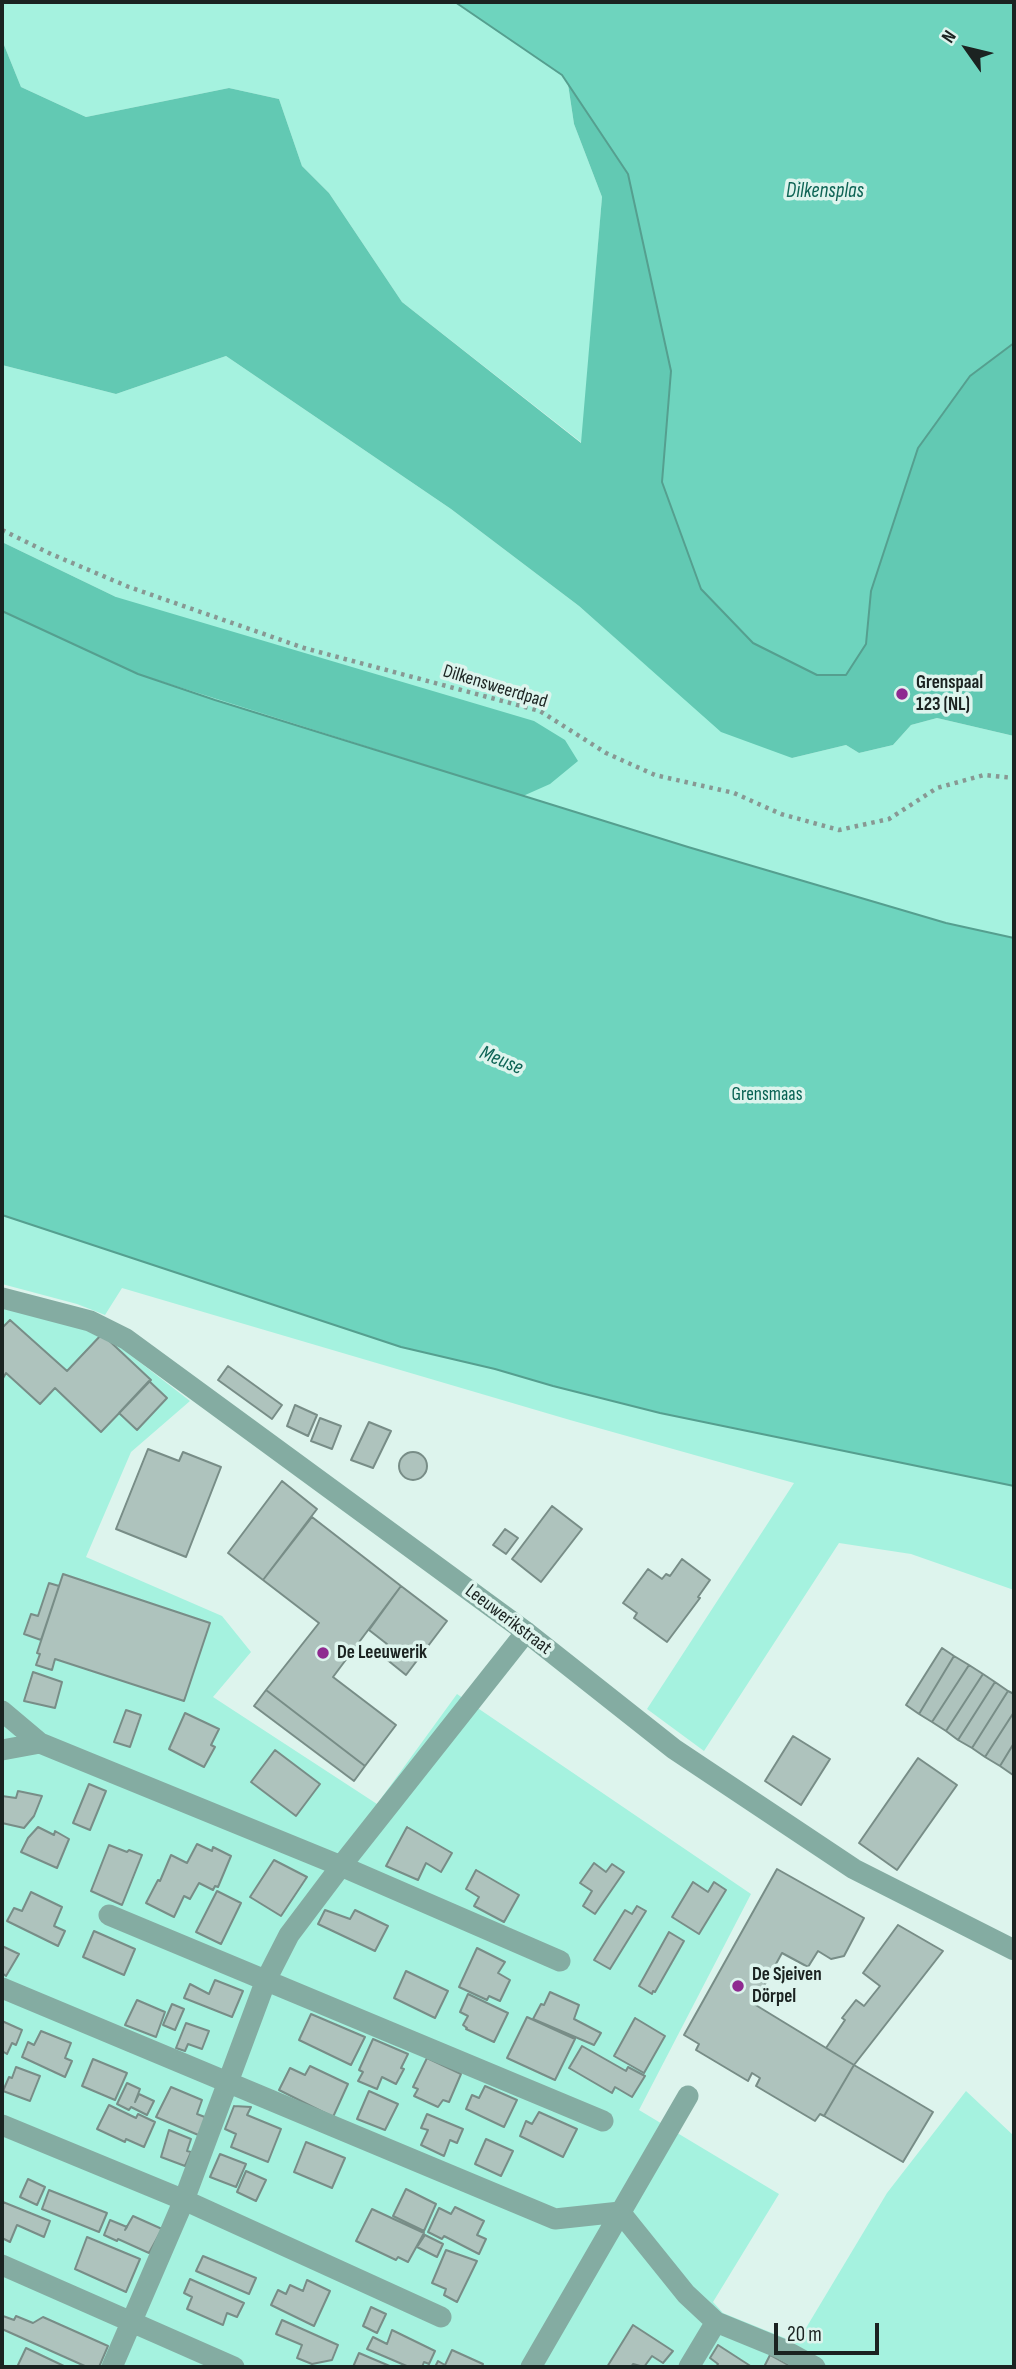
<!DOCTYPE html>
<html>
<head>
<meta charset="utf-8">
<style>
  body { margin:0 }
  #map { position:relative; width:1016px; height:2369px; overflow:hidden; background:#ddf4ed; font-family:"Sofia Sans Condensed",sans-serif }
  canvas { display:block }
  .frame { position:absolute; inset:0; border:4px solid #1b2321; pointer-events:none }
  .north { position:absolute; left:932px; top:14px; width:70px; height:70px; -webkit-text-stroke:5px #ddf4ed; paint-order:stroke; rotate:304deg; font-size:19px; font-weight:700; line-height:28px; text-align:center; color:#1b2321 }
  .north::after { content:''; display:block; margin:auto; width:24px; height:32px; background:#1b2321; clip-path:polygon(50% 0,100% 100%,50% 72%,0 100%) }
  .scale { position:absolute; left:774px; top:2323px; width:105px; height:32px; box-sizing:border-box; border:4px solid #1b2321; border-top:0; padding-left:9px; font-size:21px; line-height:24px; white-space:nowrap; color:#1b2321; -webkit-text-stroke:5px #ddf4ed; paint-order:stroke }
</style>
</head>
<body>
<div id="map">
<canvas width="1016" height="2369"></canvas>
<div class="frame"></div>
<div class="north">N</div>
<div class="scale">20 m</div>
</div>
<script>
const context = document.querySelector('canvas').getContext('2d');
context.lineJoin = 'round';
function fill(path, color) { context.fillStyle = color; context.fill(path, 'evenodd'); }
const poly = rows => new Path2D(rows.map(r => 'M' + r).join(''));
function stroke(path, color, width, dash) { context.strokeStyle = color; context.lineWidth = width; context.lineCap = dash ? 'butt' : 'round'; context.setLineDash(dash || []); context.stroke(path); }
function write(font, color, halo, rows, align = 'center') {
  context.font = font + ' "Sofia Sans Condensed",sans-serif'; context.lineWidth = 7; context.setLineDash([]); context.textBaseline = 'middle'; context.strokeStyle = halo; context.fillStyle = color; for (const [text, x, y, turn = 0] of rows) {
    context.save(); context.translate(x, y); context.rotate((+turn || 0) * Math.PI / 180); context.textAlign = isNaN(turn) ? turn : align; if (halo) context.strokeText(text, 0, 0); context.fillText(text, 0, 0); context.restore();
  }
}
const green = poly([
  [2,2,455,2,562,75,568,84,574,124,602,197,582,443,402,302,329,193,302,166,279,99,229,88,86,117,21,87,2,40],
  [226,356,451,509,579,606,646,665,792,758,846,745,859,753,893,745,911,725,937,718,1014,736,1014,1296,2,1042,2,602,116,597,2,542,2,365,116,394],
  [2,1215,401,1347,495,1369,553,1386,660,1413,1014,1486,1014,1590,911,1554,839,1543,704,1751,647,1709,794,1483,570,1420,122,1288,105,1315,77,1304,2,1284],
  [2,1304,102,1333,190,1401,131,1452,86,1557,222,1616,251,1652,213,1697,377,1804,457,1694,751,1894,639,2110,779,2194,713,2302,723,2313,797,2343,887,2193,966,2091,1014,2136,1014,2367,2,2367]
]);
const forest = poly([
  [2,40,21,87,86,117,229,88,279,99,302,166,329,193,402,302,581,443,602,197,574,124,568,84,628,174,671,371,662,482,701,588,753,643,866,644,871,591,918,448,970,376,1014,343,1014,736,937,718,911,725,893,745,859,753,846,745,792,758,721,732,579,606,451,509,226,356,116,394,2,365],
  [2,542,116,597,534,721,565,740,578,761,550,784,523,796,138,674,2,611]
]);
const water = poly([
  [455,2,1014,2,1014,343,970,376,918,448,871,591,866,644,846,675,817,675,753,643,701,589,662,482,671,371,628,174,562,75,455,2],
  [2,611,138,674,215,700,688,847,946,923,1014,938,1014,1486,660,1413,553,1386,495,1369,401,1347,2,1215,2,611]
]);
const building = poly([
  [10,1320,67,1371,102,1334,151,1380,101,1432,55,1388,40,1404,6,1373,2,1380,2,1328,10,1320],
  [228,1366,282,1405,272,1419,218,1380,228,1366],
  [149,1381,167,1398,137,1430,119,1413,149,1381],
  [295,1405,317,1415,308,1436,287,1426,295,1405],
  [320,1418,341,1426,332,1449,311,1441,320,1418],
  [369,1422,391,1431,373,1468,351,1460,369,1422],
  [148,1449,179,1461,183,1452,221,1467,186,1557,116,1529,148,1449],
  '399 1466a14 14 0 1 1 28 0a14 14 0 1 1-28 0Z',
  [282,1481,317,1509,263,1580,228,1553,282,1481],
  [552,1506,582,1529,541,1582,512,1559,552,1506],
  [312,1517,401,1586,333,1677,396,1725,365,1766,266,1690,319,1623,263,1580,312,1517],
  [505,1529,518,1538,506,1554,493,1545,505,1529],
  [682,1559,710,1580,698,1597,700,1598,667,1642,634,1618,637,1613,623,1603,648,1569,662,1579,666,1574,670,1576,682,1559],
  [63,1574,210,1623,184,1701,55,1659,52,1670,36,1665,40,1654,37,1653,63,1574],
  [49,1583,59,1586,41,1640,24,1634,31,1614,38,1616,49,1583],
  [401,1586,447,1621,406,1675,380,1654,387,1644,369,1630,401,1586],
  [942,1648,954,1656,919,1714,906,1705,942,1648],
  [954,1656,969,1665,932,1722,919,1714,954,1656],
  [969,1665,983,1674,946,1731,932,1722,969,1665],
  [33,1672,62,1682,55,1708,24,1701,33,1672],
  [983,1674,995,1682,958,1740,946,1731,983,1674],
  [995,1682,1008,1691,972,1748,958,1740,995,1682],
  [266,1690,365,1766,354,1781,254,1706,266,1690],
  [1008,1691,1014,1694,1014,1712,985,1757,972,1748,1008,1691],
  [126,1710,141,1715,130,1747,114,1742,126,1710],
  [1014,1712,1014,1743,1000,1766,985,1757,1014,1712],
  [185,1713,219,1729,211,1745,215,1747,204,1767,169,1749,185,1713],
  [793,1736,830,1759,801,1805,765,1781,793,1736],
  [1014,1743,1014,1773,1013,1775,1000,1766,1014,1743],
  [275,1750,320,1784,296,1816,251,1782,275,1750],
  [918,1758,957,1785,897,1870,859,1843,918,1758],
  [89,1784,106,1791,90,1830,73,1823,89,1784],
  [18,1791,42,1796,34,1816,24,1828,2,1823,2,1796,16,1798,18,1791],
  [38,1827,54,1835,55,1831,69,1839,57,1868,21,1852,28,1838,38,1827],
  [407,1827,452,1853,441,1872,426,1863,418,1880,386,1866,407,1827],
  [197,1844,212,1851,213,1847,231,1856,218,1887,215,1886,213,1890,199,1883,190,1899,184,1896,174,1917,146,1903,158,1880,160,1881,171,1855,187,1863,197,1844],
  [109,1845,127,1852,129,1850,142,1855,122,1905,91,1891,109,1845],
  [274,1860,307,1877,281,1916,250,1897,274,1860],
  [594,1863,606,1872,612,1864,624,1872,595,1914,583,1906,592,1891,580,1883,594,1863],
  [777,1869,864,1918,844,1956,831,1959,818,1951,808,1967,782,1953,754,2004,854,2065,824,2116,820,2114,815,2121,756,2086,760,2078,752,2073,748,2081,696,2050,699,2044,684,2035,777,1869],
  [476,1870,519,1895,504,1922,474,1906,479,1897,466,1889,476,1870],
  [693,1882,708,1892,714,1882,726,1890,699,1934,672,1917,693,1882],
  [217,1891,241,1903,221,1944,196,1932,217,1891],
  [31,1892,62,1907,54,1926,65,1931,58,1946,7,1921,14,1908,22,1911,31,1892],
  [637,1906,646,1911,610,1969,594,1960,625,1910,632,1914,637,1906],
  [325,1910,350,1919,355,1910,388,1926,375,1951,318,1924,325,1910],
  [898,1925,943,1951,854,2065,826,2048,845,2020,842,2018,856,2000,864,2006,880,1986,863,1973,898,1925],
  [94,1931,135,1949,124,1975,83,1957,94,1931],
  [669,1932,684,1941,655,1992,653,1991,652,1994,639,1986,669,1932],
  [2,1946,19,1954,6,1976,2,1973,2,1946],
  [477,1948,505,1962,498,1973,510,1980,500,2001,489,1996,487,2000,459,1987,477,1948],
  [406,1971,448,1991,435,2018,394,1998,406,1971],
  [215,1980,243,1991,232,2017,184,1998,190,1984,209,1994,215,1980],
  [550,1992,579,2005,574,2019,601,2033,594,2045,533,2019,541,2004,544,2005,550,1992],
  [468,1994,508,2013,494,2042,466,2029,467,2028,463,2025,468,2016,460,2012,468,1994],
  [137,2000,165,2012,156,2037,125,2025,137,2000],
  [172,2004,184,2009,175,2030,163,2025,172,2004],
  [311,2014,365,2037,351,2065,299,2040,311,2014],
  [527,2017,575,2039,555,2080,507,2058,527,2017],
  [635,2018,665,2036,644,2073,614,2056,635,2018],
  [2,2021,22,2030,16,2045,12,2043,7,2054,2,2051,2,2021],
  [186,2023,209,2031,202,2049,188,2044,185,2051,176,2048,186,2023],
  [41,2031,71,2043,65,2058,72,2061,65,2077,22,2057,28,2042,34,2045,41,2031],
  [373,2039,408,2054,401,2068,404,2069,396,2084,382,2077,377,2089,358,2081,363,2072,359,2070,373,2039],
  [582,2046,626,2071,628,2067,645,2076,632,2097,615,2087,612,2093,569,2068,582,2046],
  [427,2058,461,2074,449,2102,443,2100,438,2107,414,2096,418,2089,413,2087,427,2058],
  [93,2059,127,2073,115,2100,82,2086,93,2059],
  [854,2065,933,2112,903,2162,824,2116,854,2065],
  [310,2066,348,2084,333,2117,279,2090,290,2068,305,2075,310,2066],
  [16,2067,40,2076,30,2101,3,2091,9,2077,12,2078,16,2067],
  [127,2083,140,2089,135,2102,139,2094,154,2101,147,2115,131,2107,129,2110,117,2104,127,2083],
  [485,2086,517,2100,504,2127,466,2109,472,2095,479,2098,485,2086],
  [171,2087,202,2100,197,2114,210,2119,203,2137,156,2117,171,2087],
  [369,2091,398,2104,385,2130,357,2119,369,2091],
  [109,2105,136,2118,138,2114,155,2122,144,2147,126,2139,125,2142,97,2129,109,2105],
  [234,2106,251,2107,247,2115,281,2129,268,2162,231,2147,236,2134,225,2129,234,2106],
  [539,2112,577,2129,563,2157,520,2136,526,2121,532,2124,539,2112],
  [427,2114,463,2129,457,2143,450,2140,444,2156,421,2145,428,2130,421,2128,427,2114],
  [169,2130,191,2139,187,2151,191,2152,185,2166,161,2157,169,2130],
  [486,2139,513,2151,501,2176,475,2164,486,2139],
  [306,2142,345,2158,332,2188,294,2172,306,2142],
  [220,2154,246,2164,236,2187,210,2177,220,2154],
  [246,2171,266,2180,256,2201,237,2192,246,2171],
  [28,2179,45,2187,37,2205,20,2197,28,2179],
  [406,2189,436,2204,424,2231,393,2216,406,2189],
  [49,2190,107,2213,99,2232,42,2209,49,2190],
  [3,2202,50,2221,44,2237,17,2225,10,2242,2,2238,3,2202],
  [455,2207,484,2221,477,2235,486,2239,479,2254,444,2236,442,2239,428,2232,439,2208,451,2214,455,2207],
  [372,2209,424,2233,408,2262,398,2257,396,2260,356,2241,372,2209],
  [133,2216,162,2229,149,2253,118,2239,117,2241,104,2235,110,2220,127,2227,125,2230,133,2216],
  [425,2235,443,2244,437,2257,417,2247,425,2235],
  [87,2237,140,2259,126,2292,75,2269,87,2237],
  [446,2250,477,2261,457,2302,444,2295,446,2289,432,2283,446,2250],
  [203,2256,256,2278,249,2294,196,2271,203,2256],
  [190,2279,244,2303,237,2317,227,2313,223,2325,187,2309,192,2297,184,2293,190,2279],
  [307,2280,330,2291,314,2326,271,2305,278,2290,286,2294,290,2285,303,2291,307,2280],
  [371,2307,386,2314,377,2333,363,2326,371,2307],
  [3,2316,14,2320,16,2316,33,2323,43,2317,108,2346,99,2367,87,2367,2,2329,3,2316],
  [282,2320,338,2345,332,2360,312,2364,297,2358,302,2345,276,2334,282,2320],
  [633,2325,673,2351,663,2363,652,2356,644,2367,633,2364,631,2367,607,2367,633,2325],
  [392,2330,435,2351,429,2364,424,2362,422,2367,409,2367,367,2349,373,2337,387,2344,392,2330],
  [718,2345,752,2367,716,2367,718,2364,710,2358,718,2345],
  [26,2348,66,2367,21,2367,18,2365,26,2348],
  [452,2350,483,2364,482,2367,435,2367,438,2361,445,2365,452,2350],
  [359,2353,392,2367,353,2367,359,2353],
  [770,2355,788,2365,786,2367,764,2367,770,2355]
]);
const path = poly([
  [2,530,51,554,129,587,304,648,540,711,606,753,655,775,734,793,781,814,839,830,889,819,937,788,984,775,1014,778]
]);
const lane = poly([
  [2,1711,40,1743,341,1866,560,1961],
  [2,1750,40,1743],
  [109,1915,603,2121],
  [2,1988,555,2219,620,2212,686,2294,716,2322,782,2349,815,2367],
  [2,2125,184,2200,441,2317],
  [2,2265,234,2367],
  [112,2367,184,2200,266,1980,289,1935,341,1866,526,1632],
  [531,2367,688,2096],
  [689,2367,716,2322]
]);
const street = poly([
  [2,1298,90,1321,126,1339,526,1632,674,1749,854,1869,1014,1950]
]);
const markers = [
  [902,694,7,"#8f2a90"],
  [323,1653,7,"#8f2a90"],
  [738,1986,7,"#8f2a90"]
];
const poiNames = [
  ["Grenspaal",916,683],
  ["123 (NL)",916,705],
  ["De Leeuwerik",337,1653],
  ["De Sjeiven",752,1975],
  ["Dörpel",752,1997]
];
const streetNames = [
  ["Dilkensweerdpad",495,687,17],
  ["Leeuwerikstraat",508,1620,37]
];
const parkNames = [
  ["Grensmaas",767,1095]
];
const waterNames = [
  ["Dilkensplas",825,192],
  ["Meuse",501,1061,23]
];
fill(green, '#a5f2df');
fill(forest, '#62c9b3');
fill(water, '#6ed4be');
stroke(water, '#559f8f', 2);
fill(building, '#aec3bd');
stroke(building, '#788d87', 2);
stroke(path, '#889893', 4.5, [3.5, 5]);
stroke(lane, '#84aca2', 21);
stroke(street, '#84aca2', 21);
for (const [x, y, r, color] of markers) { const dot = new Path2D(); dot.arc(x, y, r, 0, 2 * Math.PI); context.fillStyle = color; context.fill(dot); stroke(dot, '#ddf4ed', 2.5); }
write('bold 19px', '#1b2321', '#ddf4ed', poiNames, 'left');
write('19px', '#1b2321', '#ddf4ed', streetNames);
write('19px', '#076152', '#ddf4ed', parkNames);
write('italic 21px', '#0e6455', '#ddf4ed', waterNames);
</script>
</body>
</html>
